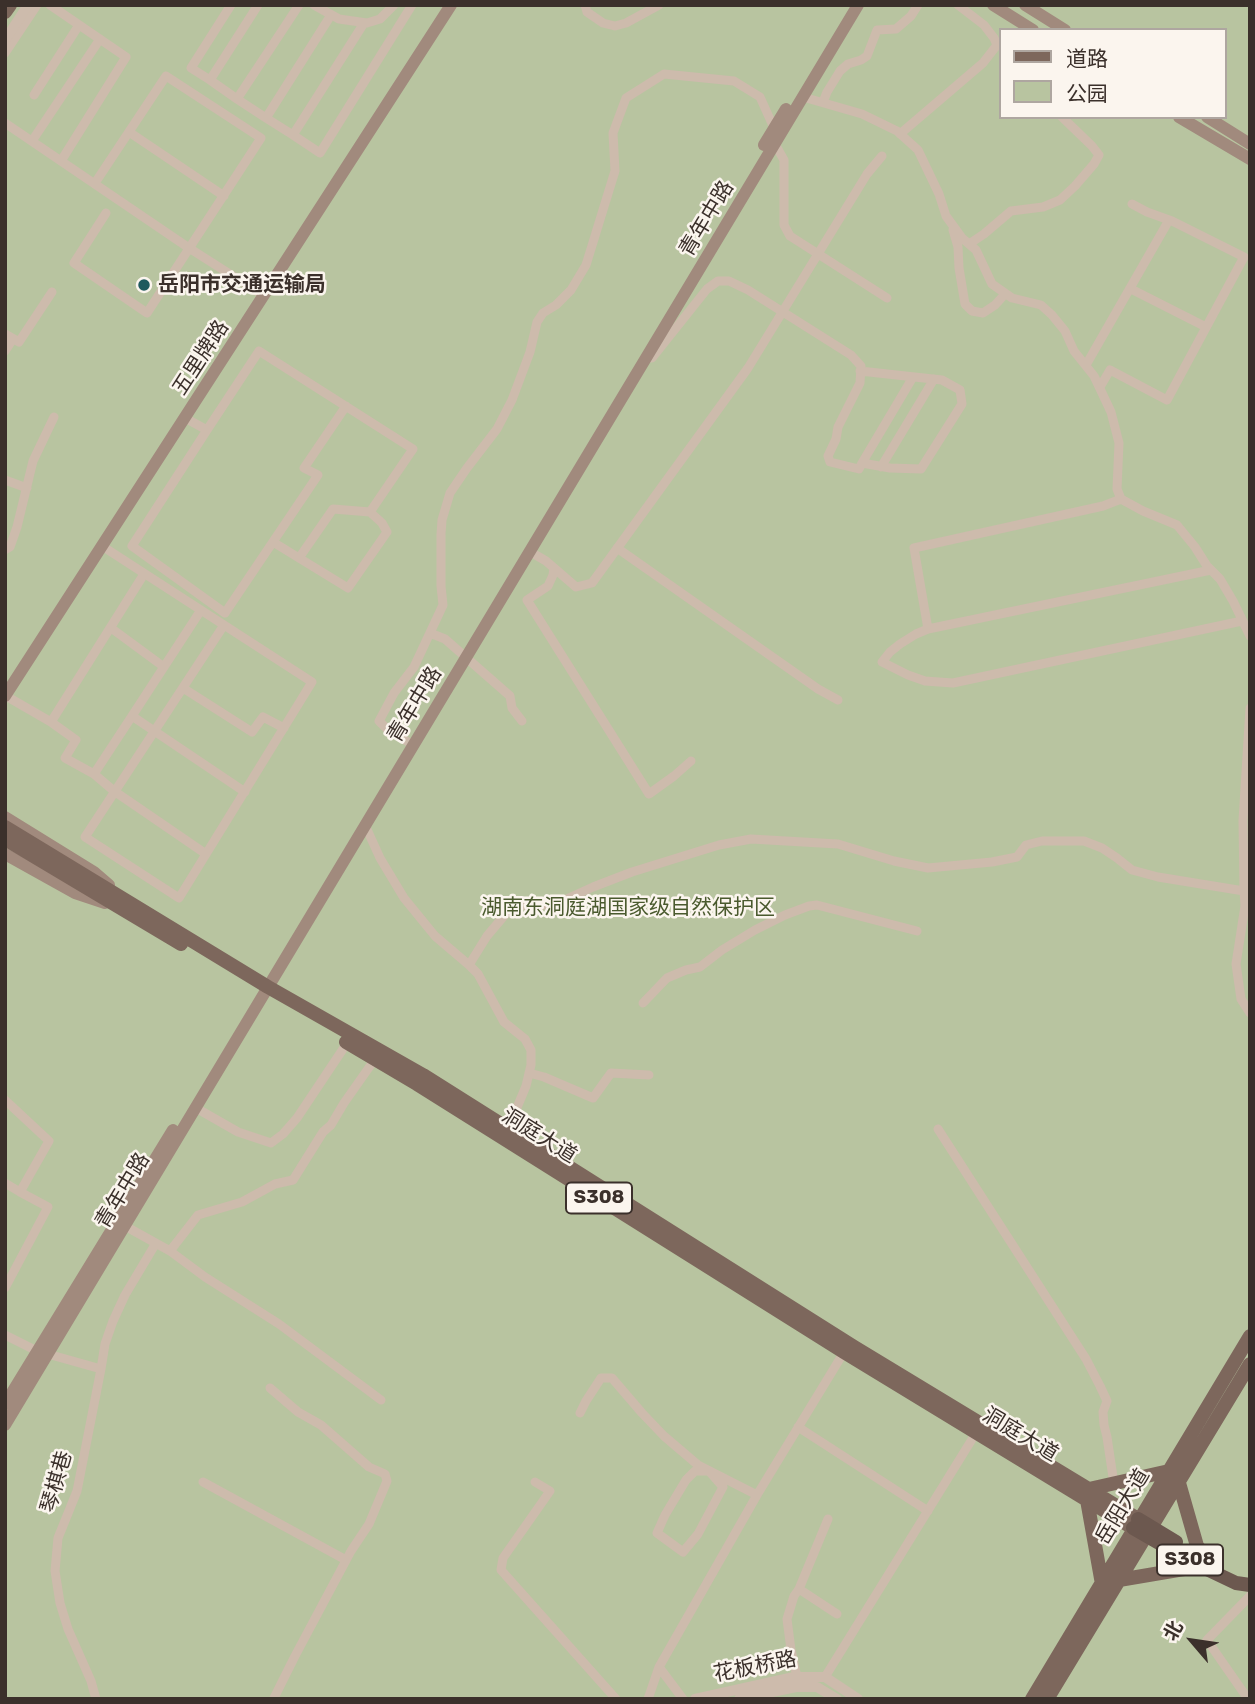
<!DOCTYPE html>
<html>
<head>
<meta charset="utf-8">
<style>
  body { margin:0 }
  #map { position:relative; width:1255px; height:1704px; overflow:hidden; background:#f4ebe1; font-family:Rubik,"Noto Sans SC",sans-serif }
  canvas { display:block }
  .frame { position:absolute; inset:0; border:7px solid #3b302b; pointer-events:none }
  .legend { position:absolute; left:999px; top:28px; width:228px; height:91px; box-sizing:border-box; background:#fbf5ee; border:2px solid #aea6a0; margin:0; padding:9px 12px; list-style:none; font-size:21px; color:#3b302b }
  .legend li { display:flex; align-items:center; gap:14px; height:35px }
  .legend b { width:35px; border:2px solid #aea6a0 }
  .north { position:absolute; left:1157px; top:1606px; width:70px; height:70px; -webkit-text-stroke:5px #fbf5ee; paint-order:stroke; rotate:299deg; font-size:19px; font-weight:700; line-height:28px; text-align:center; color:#3b302b }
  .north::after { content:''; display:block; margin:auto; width:24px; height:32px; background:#3b302b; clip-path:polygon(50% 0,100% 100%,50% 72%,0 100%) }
</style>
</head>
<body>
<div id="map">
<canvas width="1255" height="1704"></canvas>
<div class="frame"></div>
<ul class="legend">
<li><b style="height:9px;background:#7d675c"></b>道路</li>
<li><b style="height:19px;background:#b8c4a0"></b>公园</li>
</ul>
<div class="north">北</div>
</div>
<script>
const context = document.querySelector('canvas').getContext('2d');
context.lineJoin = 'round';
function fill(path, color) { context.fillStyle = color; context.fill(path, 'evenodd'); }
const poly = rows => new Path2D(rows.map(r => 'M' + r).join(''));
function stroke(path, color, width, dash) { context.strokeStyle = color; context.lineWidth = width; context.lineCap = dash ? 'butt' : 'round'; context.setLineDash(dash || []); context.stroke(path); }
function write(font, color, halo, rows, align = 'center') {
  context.font = font + ' Rubik,"Noto Sans SC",sans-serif'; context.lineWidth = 5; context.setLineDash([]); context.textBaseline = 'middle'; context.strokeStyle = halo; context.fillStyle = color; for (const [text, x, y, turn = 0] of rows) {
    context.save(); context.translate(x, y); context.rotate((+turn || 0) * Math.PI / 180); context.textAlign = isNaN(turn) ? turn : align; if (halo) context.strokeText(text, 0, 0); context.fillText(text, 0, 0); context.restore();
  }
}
const green = poly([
  [5,5,1250,5,1250,1699,5,1699],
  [1001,30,1225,30,1225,117,1001,117]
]);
const minor = poly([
  [50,5,126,57,61,161],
  [258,5,210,80,237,99,299,5],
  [314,5,339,19,367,23,380,19,394,5],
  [585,5,587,12,603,23,615,26,626,23,659,5],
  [5,53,37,5],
  [210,80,191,68,231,5],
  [34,95,79,25],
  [803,97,862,114,897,131,918,150,939,194,946,216,962,238,976,250,992,284,1012,298,1041,305,1052,315,1065,331,1074,351,1094,376,1111,412,1119,443,1117,489,1121,499,1143,511,1177,525,1195,547,1207,566,1220,579,1233,601,1250,636],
  [237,99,266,118,331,15],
  [823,102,827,92,840,71,848,64,861,60,867,56,877,30,896,29,911,16,918,5],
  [266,118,293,135,364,23],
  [5,123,189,248,258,292],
  [129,132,224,196],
  [900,134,983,63,997,45,994,38,984,25,958,5],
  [293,135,320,153,412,5],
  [32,141,100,39],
  [775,144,784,160,784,225,790,236,887,298],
  [95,183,166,76,261,138,147,313,74,263,106,213],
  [953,230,958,247,959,268,965,304,972,311,983,313,995,305,1005,294],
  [969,244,984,234,1011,211,1043,207,1060,200,1075,186,1094,164,1099,155,1092,146,1062,117],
  [1131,289,1206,327],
  [5,334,19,342,52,292],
  [5,351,13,339],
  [648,358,652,358,707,289,718,281,729,281,748,290,851,355,861,366,860,383,838,427,836,439,828,456,830,462,859,469,862,463,890,468,921,469,962,404,960,390,942,380,860,371],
  [1086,365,1169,220],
  [1100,387,1110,370,1167,400,1244,257,1172,221,1147,212,1132,204],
  [185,418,207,430,259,351,413,449,370,512,382,523,387,532,348,588,299,558],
  [207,430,132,546,225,613,318,475,304,468,346,406],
  [862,463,913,377],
  [881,467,934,379],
  [5,480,27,488],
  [1121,499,1103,506,914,548,928,629,1211,570],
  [273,542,299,558,333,509,370,512],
  [102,546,312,682,179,898,85,837,224,625],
  [617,548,818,689,838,700],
  [5,550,10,547,17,527,33,461,54,417],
  [534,554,546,561,576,587,592,583,748,368,867,174,882,156],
  [554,568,553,575,548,586,527,600,649,794,674,776,691,761],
  [111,628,164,667],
  [928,629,916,634,900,644,890,652,882,662,908,675,925,681,953,683,1242,621],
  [430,633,445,639,510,696,512,708,522,721],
  [183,688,252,732,263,717,284,728],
  [6,696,51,722,144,574],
  [132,716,201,610],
  [51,722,76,740,65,758,94,774],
  [408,742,387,729,379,721,394,693,414,667,443,605,441,586,441,534,442,520,450,493,467,468,497,429,512,400,530,352,537,322,543,313,556,305,571,290,586,265,615,171,613,133,626,98,664,74,734,81,760,97,774,128],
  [365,825,380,858,404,898,435,936,469,965,487,936,509,910,521,905,538,906,560,902,593,887,632,872,719,845,751,839,838,844,894,861,928,868,992,862,1017,857,1026,845,1042,841,1084,841,1102,848,1117,858,1132,870,1158,877,1244,891,1243,820,1250,708],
  [206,854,114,791,94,774,132,716,245,792],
  [1244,891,1245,906,1236,964,1241,999,1250,1013],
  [469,965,478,974,504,1022,525,1039,531,1050,531,1065,526,1086,508,1129],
  [643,1003,667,978,686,970,700,967,722,950,755,930,785,915,809,906,817,905,917,931],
  [529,1073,544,1077,593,1098,611,1073,649,1075],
  [5,1100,49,1141,20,1192,48,1207,5,1288],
  [196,1108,238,1132,271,1143,283,1134,297,1118,347,1043],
  [938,1129,1086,1359,1100,1386,1107,1401,1103,1412,1104,1425,1107,1437,1114,1484],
  [5,1183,20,1192],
  [125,1226,170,1251,205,1277,279,1324,381,1400],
  [170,1251,198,1215,242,1202,275,1184,293,1180,323,1132,331,1125,344,1103,375,1059],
  [5,1335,37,1351,101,1369,77,1491,58,1538,55,1571,60,1603,68,1629,91,1681,96,1699],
  [101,1369,105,1344,113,1321,125,1295,156,1243],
  [270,1388,298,1412,321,1425,369,1467,385,1474,387,1481,369,1524,351,1551,295,1656,274,1698],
  [580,1413,586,1401,601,1378,612,1378,642,1413,664,1436,698,1465,757,1495],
  [798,1427,928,1511],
  [695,1471,709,1471,723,1487,698,1534,683,1552,657,1533,665,1515,686,1480,695,1471],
  [203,1482,346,1560],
  [535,1482,550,1491,503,1558,501,1570,616,1699],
  [799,1589,837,1614],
  [659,1667,683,1699],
  [797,1677,791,1650,787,1619,794,1596,799,1589,828,1519],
  [825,1677,979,1428],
  [648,1699,659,1667,757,1495,844,1352],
  [1248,1699,1207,1640,1250,1596]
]);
const tertiary = poly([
  [5,40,28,5],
  [695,1699,794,1677,825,1677,858,1699],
  [739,1699,796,1687,817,1687,837,1699]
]);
const secondary = poly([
  [993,5,1033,30],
  [1025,5,1065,30],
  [1179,117,1250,159],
  [1207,117,1250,144],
  [764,145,786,109],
  [5,696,451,5],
  [5,817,94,872,109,885],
  [5,854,75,893,105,903],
  [5,1404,173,1130],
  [5,1425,858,5]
]);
const primary = poly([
  [5,12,10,5],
  [5,827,268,987,423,1075,854,1347,1138,1519],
  [5,839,181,944],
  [346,1042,417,1084,844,1352,1133,1528],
  [1179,1483,1197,1546,1210,1561],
  [1089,1489,1169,1471],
  [1087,1500,1102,1584],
  [1119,1580,1184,1569,1205,1568],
  [1032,1699,1250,1336],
  [1047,1699,1250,1364]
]);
const trunk = poly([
  [1138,1519,1176,1542],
  [1133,1528,1192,1562,1236,1583,1250,1585]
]);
const markers = [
  [144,285,7,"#1f5a5e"]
];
const shields = [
  [599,1198,66],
  [1190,1560,66]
];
const shieldNames = [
  ["S308",599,1198],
  ["S308",1190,1560]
];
const streetNames = [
  ["青年中路",707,219,-59],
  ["五里牌路",201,358,-57],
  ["青年中路",415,705,-59],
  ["洞庭大道",539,1136,32],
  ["青年中路",123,1191,-59],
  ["洞庭大道",1020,1435,31],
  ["琴棋巷",57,1482,-74],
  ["岳阳大道",1123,1507,-59],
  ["花板桥路",755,1667,-11]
];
const poiNames = [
  ["岳阳市交通运输局",158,285]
];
const parkNames = [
  ["湖南东洞庭湖国家级自然保护区",628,908]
];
fill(green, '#b8c4a0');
stroke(minor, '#cdbbac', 9);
stroke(tertiary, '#cdbbac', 10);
stroke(secondary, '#a18a7d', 12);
stroke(primary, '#7d675c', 14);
stroke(trunk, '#6c584f', 14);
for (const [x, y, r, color] of markers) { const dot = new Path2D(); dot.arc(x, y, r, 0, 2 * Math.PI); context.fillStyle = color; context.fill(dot); stroke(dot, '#fbf5ee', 2.5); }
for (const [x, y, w] of shields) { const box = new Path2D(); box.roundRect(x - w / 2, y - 15.5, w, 31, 5); context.fillStyle = '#fbf5ee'; context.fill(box); stroke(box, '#3b302b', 2); }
write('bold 19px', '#3b302b', null, shieldNames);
write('21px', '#3b302b', '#fbf5ee', streetNames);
write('bold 21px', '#3b302b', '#fbf5ee', poiNames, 'left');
write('21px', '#4a5a2e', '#fbf5ee', parkNames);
</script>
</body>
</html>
